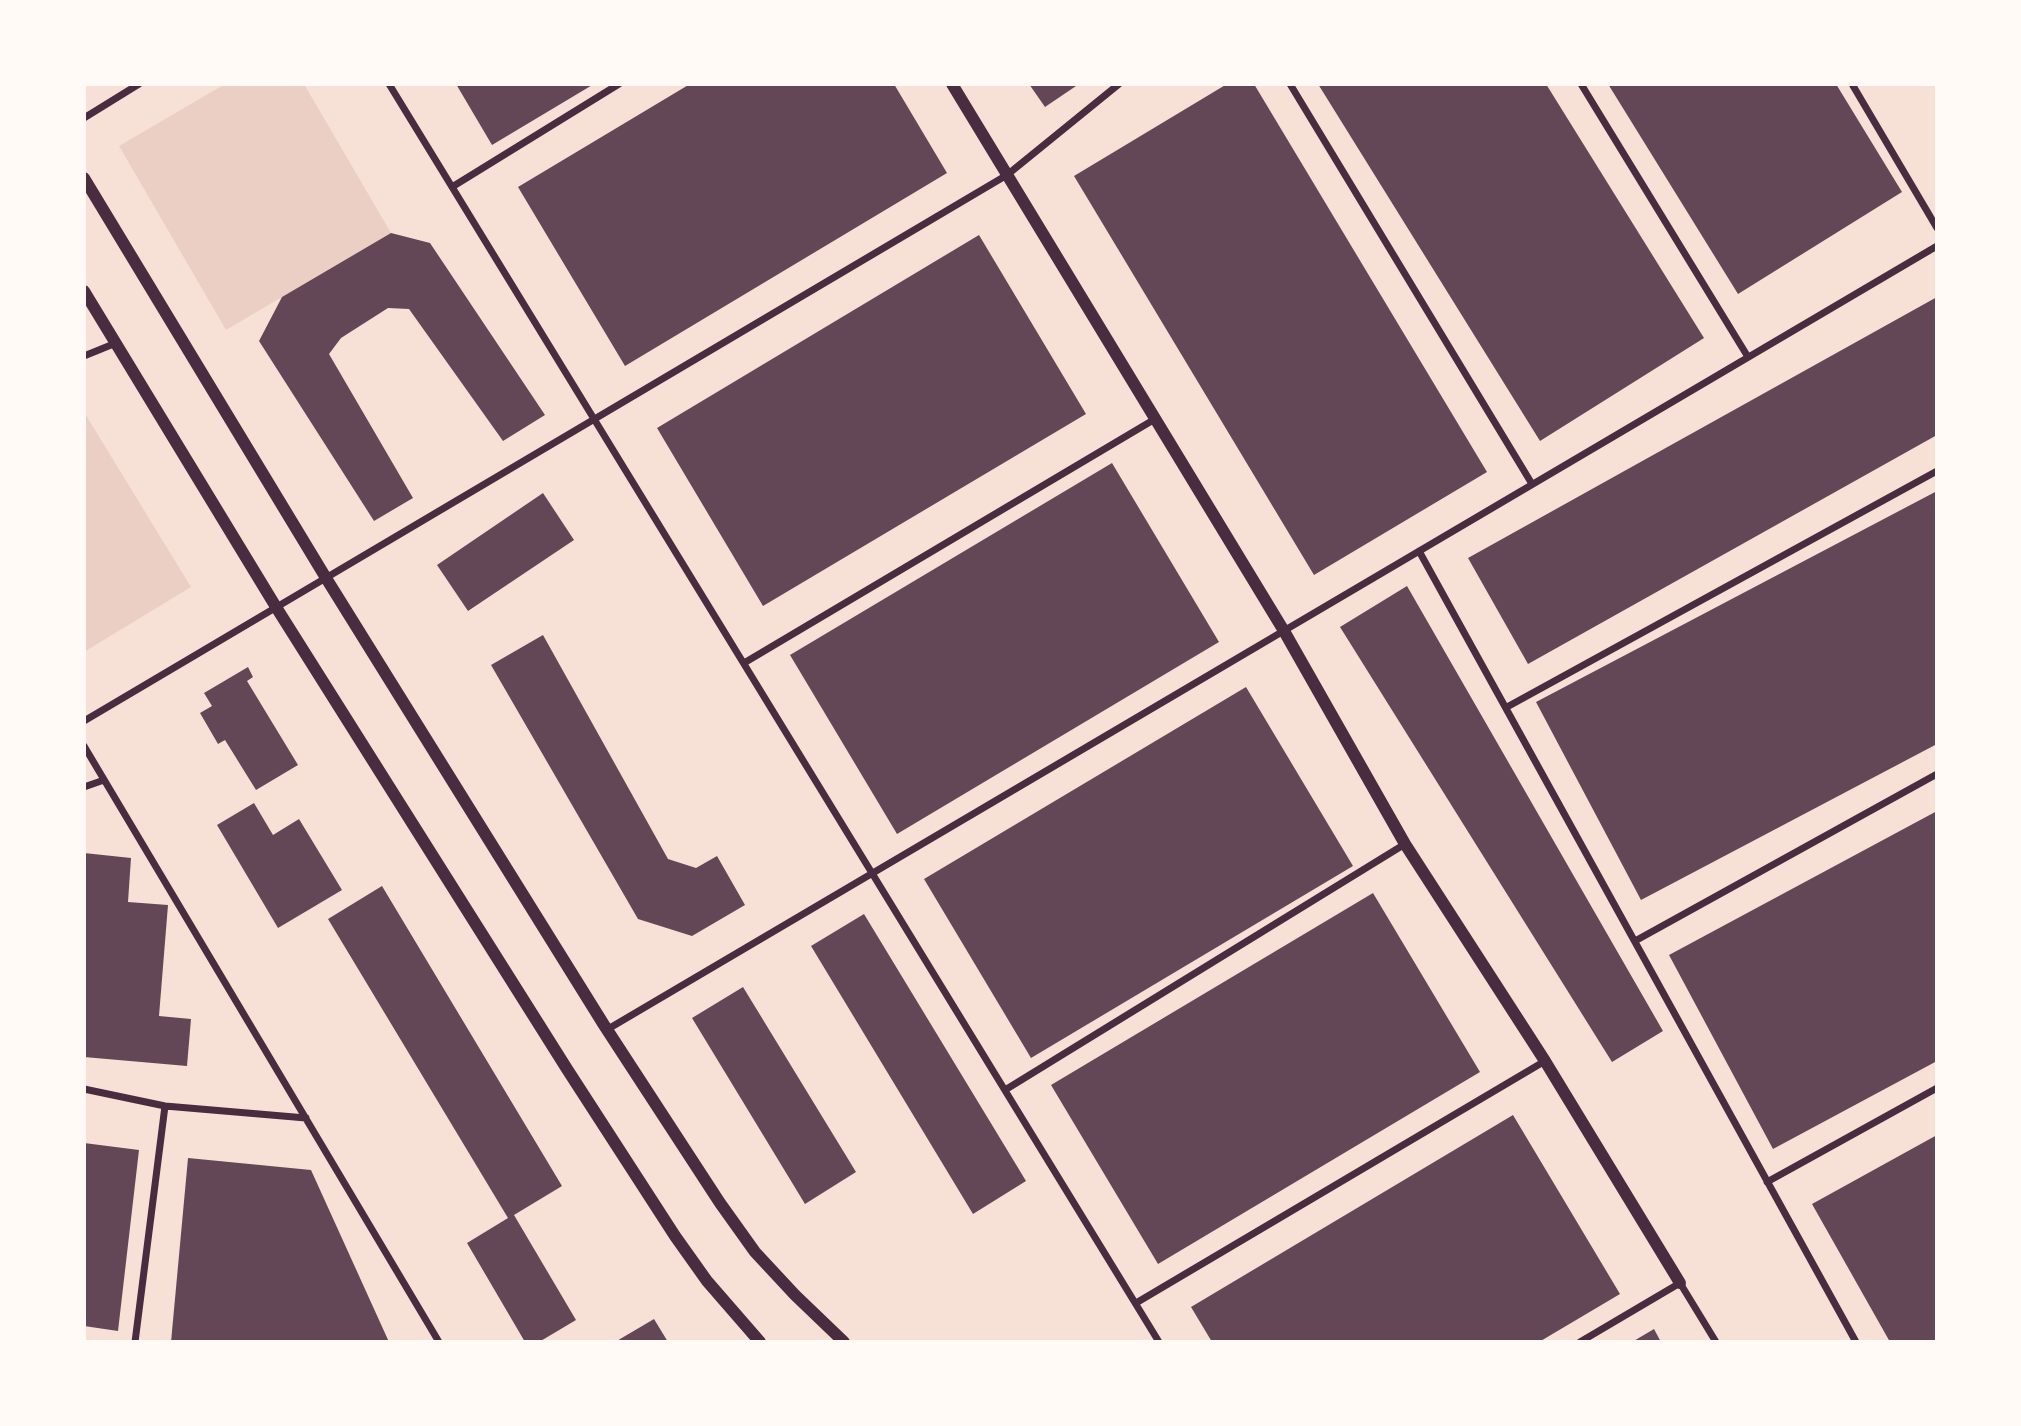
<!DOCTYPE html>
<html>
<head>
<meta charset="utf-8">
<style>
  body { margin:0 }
  #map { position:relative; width:2021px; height:1426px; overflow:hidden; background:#f7e1d7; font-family:"Public Sans",sans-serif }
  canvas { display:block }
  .frame { position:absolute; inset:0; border:86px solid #fffaf5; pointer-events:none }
</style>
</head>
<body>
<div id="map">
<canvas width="2021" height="1426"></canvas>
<div class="frame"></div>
</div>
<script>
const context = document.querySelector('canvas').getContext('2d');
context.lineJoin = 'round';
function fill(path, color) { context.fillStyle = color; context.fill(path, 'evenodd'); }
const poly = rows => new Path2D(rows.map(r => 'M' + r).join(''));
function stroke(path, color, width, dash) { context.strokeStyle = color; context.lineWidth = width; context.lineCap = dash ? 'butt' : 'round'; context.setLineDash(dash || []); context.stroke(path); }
const green = poly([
  [225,84,304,84,391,233,226,330,119,146],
  [84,412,191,587,84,652]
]);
const building = poly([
  [456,84,594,84,492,145],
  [690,84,894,84,947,173,625,366,518,187],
  [1029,84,1079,84,1045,107],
  [1227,84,1254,84,1487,472,1314,575,1074,176],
  [1318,84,1546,84,1704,338,1540,441],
  [1608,84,1836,84,1902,192,1738,294],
  [391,233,430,243,545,415,503,441,409,309,388,308,341,338,329,354,413,498,374,521,259,341,282,297],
  [979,235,1086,414,763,606,657,428],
  [1937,297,1937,435,1528,664,1468,558],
  [1112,463,1219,642,897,834,790,655],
  [1937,491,1937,744,1641,900,1536,702],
  [543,493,574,540,468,611,437,565],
  [1407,586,1663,1031,1612,1062,1340,627],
  [543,635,668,859,696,868,717,856,745,905,692,936,638,919,491,665],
  [248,667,253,677,247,681,298,765,256,790,225,740,218,744,200,713,212,706,204,693],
  [1246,687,1353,866,1031,1058,924,879],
  [254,803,273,835,299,819,342,890,278,928,217,825],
  [1937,811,1937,1061,1773,1149,1669,955],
  [84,853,131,858,128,902,168,905,159,1016,191,1019,187,1066,84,1057],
  [382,886,562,1186,514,1215,576,1320,539,1342,525,1342,467,1243,508,1218,328,919],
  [1373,893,1480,1072,1158,1264,1051,1085],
  [864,914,1026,1181,973,1214,811,946],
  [743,987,856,1172,805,1204,692,1018],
  [1513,1115,1620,1294,1539,1342,1212,1342,1191,1307],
  [1937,1135,1937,1342,1890,1342,1812,1204],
  [84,1143,139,1150,118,1331,84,1326],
  [188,1158,311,1170,389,1342,171,1342],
  [654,1319,668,1342,615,1342],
  [1654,1329,1661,1342,1632,1342]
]);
const minor = poly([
  [389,84,1159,1342],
  [1290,84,1532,484],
  [1581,84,1748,357],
  [1852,84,1937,228],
  [84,118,139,84],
  [452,187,619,84],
  [84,356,116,343],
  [1419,551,1856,1342],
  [744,663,1155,419],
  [1507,707,1937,471],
  [84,721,1007,175,1119,84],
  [84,746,439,1342],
  [84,787,104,780],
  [1635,941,1937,774],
  [608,1029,1937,246],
  [84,1089,165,1106,306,1118],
  [1005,1090,1405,844],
  [1767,1182,1937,1088],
  [1136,1303,1545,1061],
  [135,1342,165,1106],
  [1580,1342,1680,1283,1716,1342]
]);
const tertiary = poly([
  [952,84,1284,631,1405,844,1545,1061,1680,1283],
  [84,178,326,578,604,1025,720,1203,755,1252,795,1295,844,1342],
  [84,291,276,607,567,1069,675,1236,707,1281,760,1342]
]);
fill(green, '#ebcfc5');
fill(building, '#644757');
stroke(minor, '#4a2c40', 7);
stroke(tertiary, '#4a2c40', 12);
</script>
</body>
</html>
